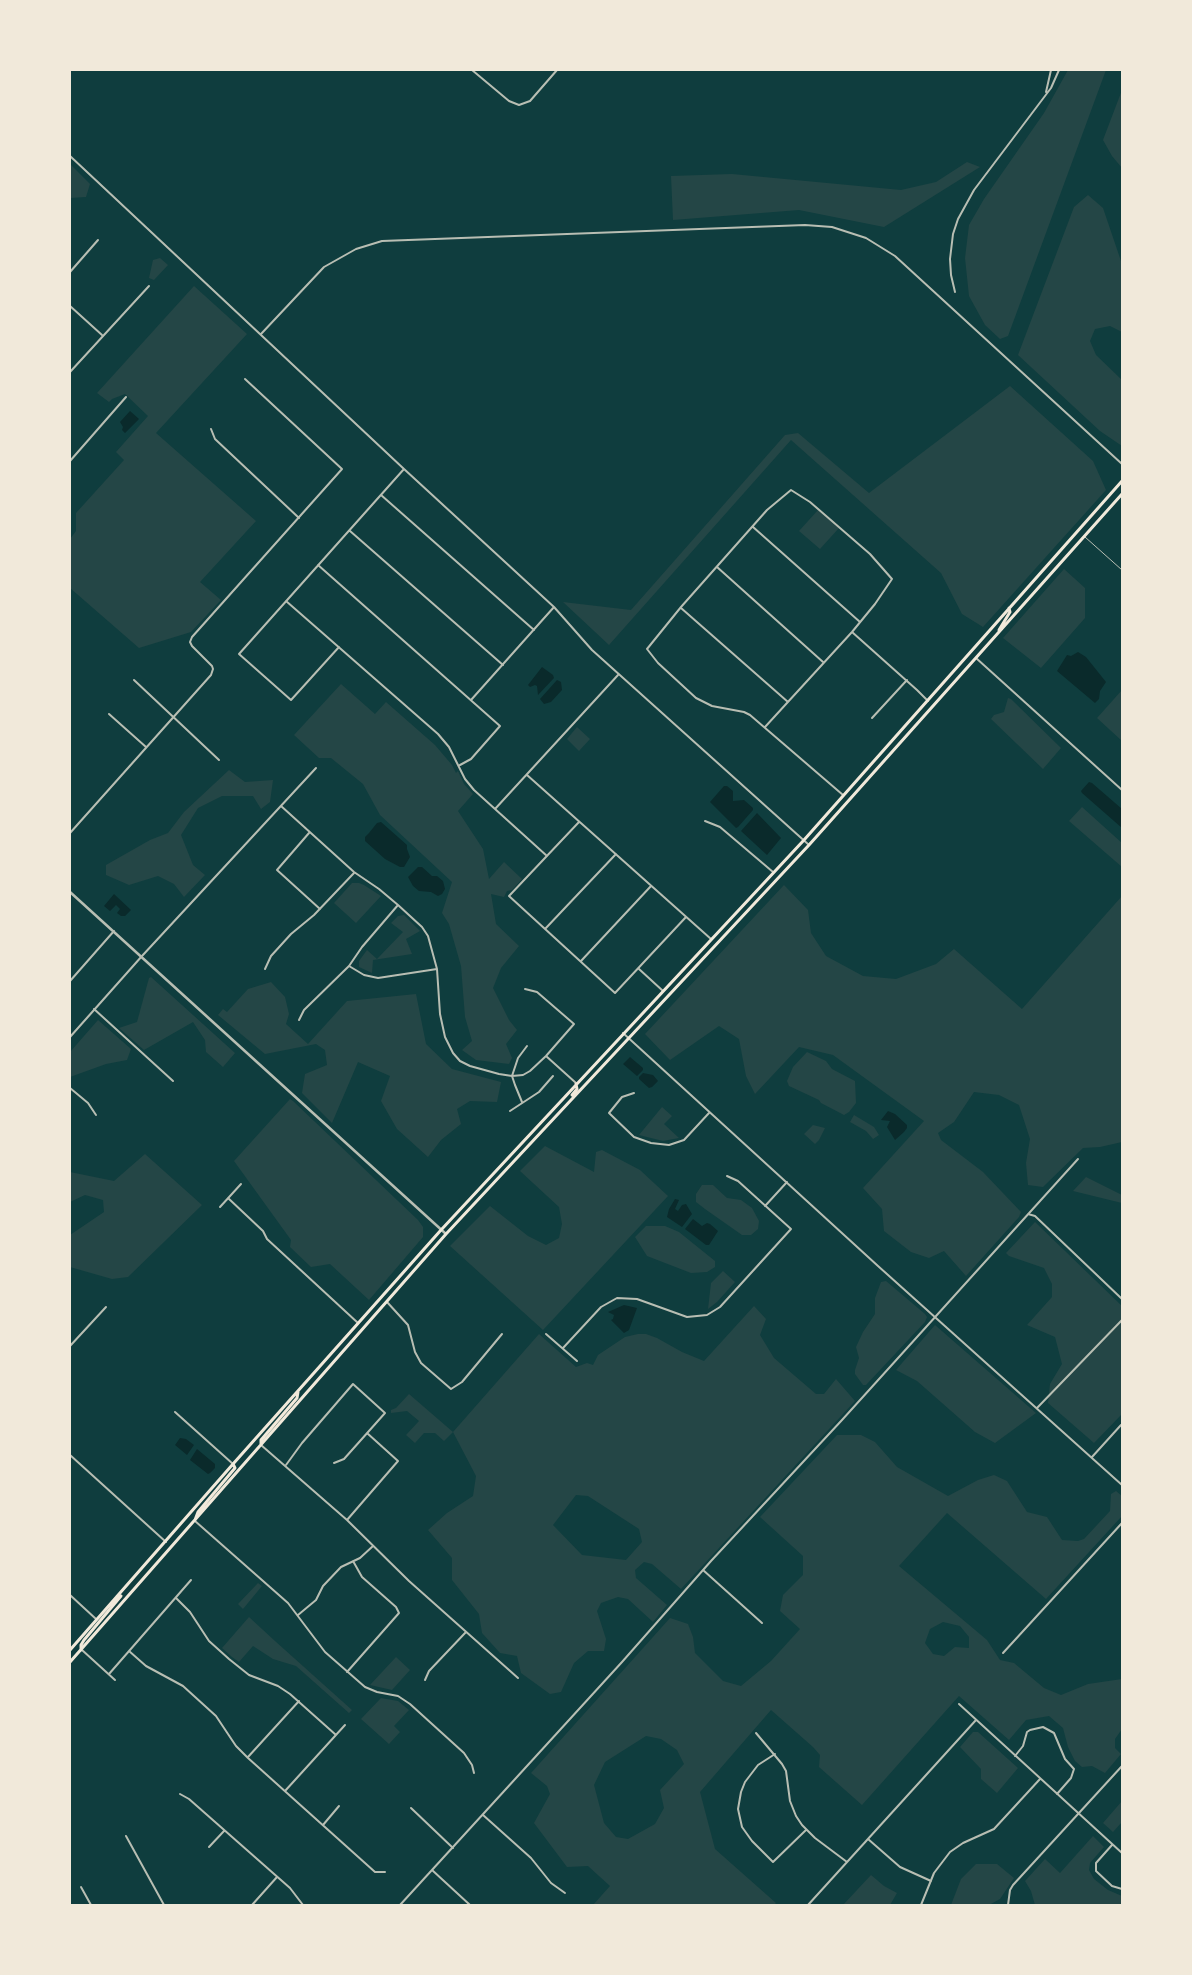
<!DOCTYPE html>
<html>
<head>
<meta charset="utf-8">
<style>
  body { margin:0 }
  #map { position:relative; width:1192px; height:1975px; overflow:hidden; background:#0f3d3e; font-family:"Roboto Condensed",sans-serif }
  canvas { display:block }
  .frame { position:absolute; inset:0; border:71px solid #f1e9da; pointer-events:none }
</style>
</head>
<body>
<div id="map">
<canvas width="1192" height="1975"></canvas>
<div class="frame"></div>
</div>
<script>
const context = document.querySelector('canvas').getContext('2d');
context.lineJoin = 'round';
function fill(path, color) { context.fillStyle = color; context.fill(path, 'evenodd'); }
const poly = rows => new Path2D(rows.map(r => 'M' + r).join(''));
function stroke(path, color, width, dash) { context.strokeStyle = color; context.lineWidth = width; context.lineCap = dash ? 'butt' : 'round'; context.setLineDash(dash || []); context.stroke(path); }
const green = poly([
  [1068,70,1106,70,1008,336,1000,339,985,325,969,296,965,258,969,225,984,199,1044,113],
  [1122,90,1122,168,1112,156,1103,140],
  [967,162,980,167,884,227,799,210,673,220,671,176,732,174,901,190,936,182],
  [70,164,90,184,86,197,70,198],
  [1088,195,1103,208,1122,264,1122,332,1110,326,1095,329,1090,341,1096,355,1122,380,1122,446,1100,431,1018,355,1074,207],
  [160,258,168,265,154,280,149,278,153,260],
  [194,286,247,334,156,433,256,521,200,582,221,600,191,632,139,648,70,588,70,539,76,531,76,513,124,460,116,452,148,416,125,394,112,399,109,402,97,393],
  [1010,386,1093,461,1106,490,983,627,962,614,941,573,791,440,609,645,563,602,631,610,785,435,798,433,869,493],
  [818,510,839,528,820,549,799,531],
  [1064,569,1085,588,1085,618,1041,668,1003,638],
  [341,684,375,714,386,702,435,745,452,765,456,773,458,771,464,784,473,794,458,811,483,849,489,879,504,862,522,879,512,890,507,891,504,897,491,894,496,924,519,946,501,968,493,988,509,1020,517,1030,506,1044,512,1058,509,1064,476,1060,462,1050,472,1041,465,1017,461,966,449,924,442,913,452,882,380,815,363,784,331,758,319,758,294,735],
  [1122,690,1122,741,1097,718],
  [1008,698,1011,699,1061,748,1043,769,991,719,994,715,1004,712],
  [577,727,590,739,579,751,567,739],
  [229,770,245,782,273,780,270,802,261,809,253,796,222,796,198,808,181,835,193,865,205,875,184,897,174,884,158,876,129,885,106,875,106,865,150,840,168,833,184,812],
  [1082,807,1122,843,1122,867,1069,821],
  [352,883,359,883,364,885,381,896,356,923,334,903],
  [784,885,808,910,811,933,826,956,863,976,896,979,936,964,954,949,1022,1009,1122,896,1122,1142,1100,1147,1083,1148,1043,1187,1028,1185,1026,1163,1030,1139,1019,1105,999,1095,974,1092,954,1122,938,1133,941,1140,983,1172,1021,1212,1019,1217,966,1276,944,1251,929,1258,911,1252,884,1231,882,1209,863,1188,924,1121,833,1055,799,1047,755,1094,746,1076,739,1039,719,1026,670,1060,645,1034],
  [404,915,420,931,406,939,412,954,373,960,372,973,359,967,359,961,367,950,377,959,403,932,391,923,398,916],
  [151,977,235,1053,223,1067,206,1052,205,1040,193,1022,144,1050,119,1028,137,1022,149,978],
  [271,982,285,997,289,1014,286,1024,308,1044,347,1001,416,994,426,1044,452,1069,501,1082,497,1102,470,1101,457,1109,461,1124,441,1140,428,1157,397,1129,381,1101,390,1076,358,1062,332,1123,302,1093,305,1074,327,1065,325,1050,316,1044,265,1054,218,1015,223,1009,227,1012,248,989],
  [98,1020,131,1049,127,1060,106,1064,70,1077,70,1052],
  [807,1052,826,1061,832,1069,855,1081,856,1103,849,1112,844,1115,821,1103,819,1100,789,1086,787,1081,793,1067],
  [290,1099,293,1101,418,1220,423,1227,423,1237,369,1300,330,1264,311,1267,290,1247,291,1240,234,1161],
  [662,1107,672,1116,664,1124,679,1138,663,1141,639,1135],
  [854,1115,874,1127,879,1135,873,1139,866,1131,850,1122],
  [813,1125,825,1128,819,1140,815,1144,804,1134],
  [545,1146,594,1172,596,1152,602,1150,640,1170,668,1196,543,1330,450,1246,490,1206,528,1236,546,1245,559,1238,562,1224,559,1207,520,1171],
  [145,1154,202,1205,128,1277,112,1279,70,1267,70,1235,104,1212,103,1200,85,1195,70,1202,70,1172,114,1181],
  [1086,1177,1122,1195,1122,1203,1073,1191],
  [702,1185,713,1185,727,1198,741,1200,752,1208,759,1221,758,1229,751,1235,742,1235,705,1209,696,1202,696,1194],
  [1035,1222,1122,1306,1122,1414,1094,1443,1048,1403,1050,1384,1062,1364,1055,1337,1027,1325,1052,1297,1052,1284,1044,1268,1009,1256,1006,1253],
  [646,1226,665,1226,679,1232,715,1261,715,1267,707,1272,691,1273,647,1256,635,1237],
  [723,1271,735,1282,717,1302,708,1309,711,1283],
  [886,1281,925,1314,927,1317,925,1322,866,1385,863,1385,855,1374,855,1370,859,1358,856,1347,863,1332,875,1314,875,1298,881,1282],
  [754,1306,766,1319,760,1335,774,1358,816,1394,824,1394,836,1379,855,1401,681,1589,652,1564,644,1562,635,1570,636,1578,667,1605,653,1622,628,1599,618,1597,601,1603,597,1611,606,1639,604,1651,588,1651,574,1663,561,1692,550,1694,521,1673,517,1656,500,1653,482,1633,479,1614,452,1580,452,1558,428,1530,447,1513,473,1496,476,1476,453,1432,444,1441,435,1433,424,1433,415,1443,406,1435,419,1421,407,1411,391,1413,391,1410,396,1408,409,1394,453,1432,539,1334,576,1367,587,1363,593,1365,598,1355,625,1337,638,1334,646,1334,657,1338,682,1352,704,1361],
  [576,1495,588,1496,639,1529,642,1542,626,1560,582,1555,553,1525],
  [935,1325,1036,1413,995,1443,975,1432,917,1381,896,1370],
  [837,1435,861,1435,875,1442,897,1467,948,1496,978,1480,994,1475,1007,1481,1027,1512,1047,1517,1062,1540,1078,1541,1084,1539,1110,1511,1111,1494,1116,1491,1122,1496,1122,1516,1046,1599,947,1513,899,1566,987,1640,1000,1660,1014,1663,1044,1688,1061,1695,1088,1684,1122,1679,1122,1729,1115,1739,1115,1748,1121,1754,1105,1773,1092,1766,1082,1767,1075,1761,1068,1747,1063,1728,1049,1716,1026,1720,1009,1740,959,1696,862,1805,819,1767,820,1755,813,1747,771,1710,700,1792,715,1849,776,1903,774,1905,593,1905,610,1886,588,1866,567,1867,534,1823,550,1794,547,1786,531,1773,670,1618,688,1624,693,1637,695,1653,723,1681,741,1686,771,1661,800,1629,780,1611,783,1595,803,1575,803,1556,760,1517],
  [943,1622,960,1626,969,1637,969,1648,955,1647,944,1656,933,1654,925,1643,930,1629],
  [646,1736,661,1739,677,1750,684,1764,660,1790,664,1808,655,1824,628,1839,616,1837,604,1823,594,1785,605,1762],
  [258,1583,262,1586,243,1609,238,1604],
  [249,1617,275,1641,352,1710,349,1713,296,1666,273,1659,253,1646,239,1662,232,1657,222,1648],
  [396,1657,410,1670,392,1690,370,1685],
  [381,1698,398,1701,409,1710,394,1726,400,1732,389,1744,361,1719],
  [973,1732,978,1732,1018,1768,997,1793,981,1779,981,1769,960,1747],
  [1122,1801,1122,1822,1113,1832,1103,1823],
  [1093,1836,1104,1847,1090,1863,1089,1870,1094,1879,1108,1890,1122,1896,1122,1905,1035,1905,1031,1891,1025,1881,1045,1859,1060,1873],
  [976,1864,997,1864,1014,1878,1000,1899,989,1905,951,1905,961,1879],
  [871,1875,884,1886,897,1893,890,1905,843,1905]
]);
const water = poly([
  [130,411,139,419,125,433,122,430,123,427,120,422],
  [1078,652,1086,657,1106,682,1100,691,1099,699,1095,703,1057,671,1067,655,1071,656],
  [542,667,553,675,554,678,538,695,537,686,535,685,530,687,528,685],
  [557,680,561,682,562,690,551,702,544,704,540,699],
  [1089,782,1092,783,1122,809,1122,828,1082,793,1081,791],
  [724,786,727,786,733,791,733,801,744,800,753,808,753,810,738,827,736,828,710,802],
  [757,813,781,838,767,855,741,831],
  [381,822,407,845,407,849,410,857,404,867,400,867,385,859,365,841,365,837,369,833,377,823],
  [418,867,422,867,432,876,437,876,443,881,445,889,442,894,438,896,431,892,419,891,413,886,408,877],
  [114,894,131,910,125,916,121,916,117,913,120,909,116,905,110,911,104,906],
  [630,1057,643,1068,643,1070,637,1076,623,1064],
  [643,1073,653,1075,658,1081,652,1087,649,1088,639,1079,639,1077],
  [888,1111,895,1114,907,1125,907,1128,904,1132,895,1140,887,1127,890,1121,881,1120],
  [675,1199,679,1200,675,1209,678,1211,682,1205,686,1204,692,1214,682,1227,667,1217,669,1209],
  [693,1219,702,1226,707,1223,710,1224,718,1231,709,1245,706,1245,685,1229],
  [624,1305,637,1308,629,1330,624,1333,611,1320,613,1319,614,1315,608,1312],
  [180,1438,186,1439,194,1445,187,1455,175,1445],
  [197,1449,215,1464,215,1468,210,1473,208,1474,190,1460]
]);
const service = poly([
  [1085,537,1122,570]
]);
const minor = poly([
  [472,70,509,101,519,105,530,101,557,70],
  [1046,92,1051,70],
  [70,156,404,469,554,607,592,650,809,845],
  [70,272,98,240],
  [955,292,951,275,950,259,953,234,958,219,974,190,1051,88,1059,70],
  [70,306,102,335],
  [261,334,324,267,356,249,382,241,805,225,832,227,866,238,895,256,1122,464],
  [70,372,149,286],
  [211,429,215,439,299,518],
  [70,461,126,397],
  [381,495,534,630],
  [753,527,860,622],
  [350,531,503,665],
  [318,565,500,726,471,759,460,765],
  [717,567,823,662],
  [286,601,438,734,449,747,465,779,474,790,547,856],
  [681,608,788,702],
  [852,632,917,690,928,701],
  [339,647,291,700,239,654,404,469],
  [976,658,1122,790],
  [134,680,219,760],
  [471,700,554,607],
  [109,714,146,747],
  [872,718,907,680],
  [765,727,852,632,875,604,892,579,870,554,810,502,791,490,767,510,681,607,647,649,658,663,696,698,712,706,744,712,750,715,843,795],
  [527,775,711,939],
  [281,806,354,872,379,889,398,905,422,927,428,936,437,969,440,1014,445,1037,453,1053,460,1061,470,1066,499,1074,512,1076,523,1075,530,1071,546,1056,574,1024,537,992,525,989],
  [495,809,618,675],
  [705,821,720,827,773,872],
  [579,822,509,896,615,993,686,917],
  [70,833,211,675,213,669,212,666,192,646,190,642,192,637,342,469,245,379],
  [309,833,277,870,320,909],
  [545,929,616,854],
  [581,961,651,886],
  [349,966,364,975,378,978,437,969],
  [265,969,271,956,291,934,314,915,354,873],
  [639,969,663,991],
  [70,981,114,931],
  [94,1009,173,1081],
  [299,1020,304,1010,349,966,362,947,398,905],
  [623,1033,878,1266,1122,1485],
  [70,1037,142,956,316,768],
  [546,1056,576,1083],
  [70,1088,88,1103,96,1115],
  [634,1093,622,1097,609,1113,634,1137,651,1143,669,1145,684,1140,709,1113],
  [522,1102,515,1085,512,1076,518,1058,527,1046],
  [510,1111,539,1092,553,1076],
  [228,1198,263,1231,267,1239,358,1323],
  [765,1206,787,1182],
  [220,1207,241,1184],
  [1028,1214,1035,1216,1122,1299],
  [387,1302,408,1325,415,1352,421,1363,451,1389,462,1382,502,1334],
  [546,1334,577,1361],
  [70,1346,106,1307],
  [563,1348,601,1307,617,1298,637,1299,687,1317,707,1315,720,1307,791,1229,738,1181,727,1176],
  [1037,1408,1122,1320],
  [175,1412,233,1464],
  [261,1445,347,1520,409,1581,518,1678],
  [70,1455,166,1542],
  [1092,1457,1121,1425],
  [286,1465,302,1443,353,1384,385,1413,344,1459,334,1463],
  [347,1520,398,1461,367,1433],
  [195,1521,288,1603,325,1652,365,1687,377,1692,398,1696,410,1704,464,1753,472,1765,474,1773],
  [703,1570,762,1623],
  [70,1595,96,1619],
  [176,1598,190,1612,209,1641,229,1659,249,1675,278,1686,290,1694,336,1735],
  [298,1615,316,1600,323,1586,341,1567,360,1558,373,1546],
  [82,1650,115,1680],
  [129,1651,146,1666,183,1686,216,1716,236,1746,248,1758,375,1872,385,1872],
  [1003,1653,1122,1523],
  [347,1672,399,1613,396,1607,362,1577,353,1561],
  [109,1674,191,1580],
  [425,1680,429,1671,466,1632],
  [959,1704,1122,1853],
  [756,1733,782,1764,786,1771,790,1801,796,1816,802,1825,815,1838,847,1862],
  [775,1754,758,1765,745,1782,741,1792,738,1809,742,1827,752,1841,773,1862,806,1830],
  [1015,1756,1023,1746,1027,1732,1030,1730,1043,1727,1054,1733,1065,1759,1074,1769,1071,1778,1057,1794],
  [248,1757,299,1701],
  [285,1791,345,1725],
  [180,1794,189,1799,290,1888,303,1905],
  [411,1808,453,1848],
  [483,1815,531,1858,551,1883,565,1893],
  [323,1825,339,1806],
  [126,1836,164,1905],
  [868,1839,900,1867,931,1881],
  [1112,1845,1096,1863,1096,1871,1112,1886,1122,1889],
  [209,1847,224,1831],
  [432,1870,470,1905],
  [81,1887,91,1905],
  [252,1905,277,1877],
  [400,1905,622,1662,711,1561,842,1420,1078,1159],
  [808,1905,976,1720],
  [921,1905,934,1873,950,1852,963,1843,994,1829,1040,1779],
  [1008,1905,1010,1890,1013,1885,1122,1766]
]);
const tertiary = poly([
  [70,892,446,1234]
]);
const primary = poly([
  [999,630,1010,612,1009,608],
  [572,1095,577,1089,576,1084],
  [261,1444,261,1440,297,1398,298,1392],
  [195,1520,198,1512,235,1468,233,1464],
  [70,1650,233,1464,441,1230,804,840,1122,481],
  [81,1650,81,1645,84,1640,121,1596],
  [70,1662,446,1234,809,845,1122,494]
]);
fill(green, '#244646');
fill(water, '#0a2a2b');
stroke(service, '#b8beb3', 1);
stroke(minor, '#b8beb3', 2);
stroke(tertiary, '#b8beb3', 2.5);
stroke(primary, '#f1e9da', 3);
</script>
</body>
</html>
